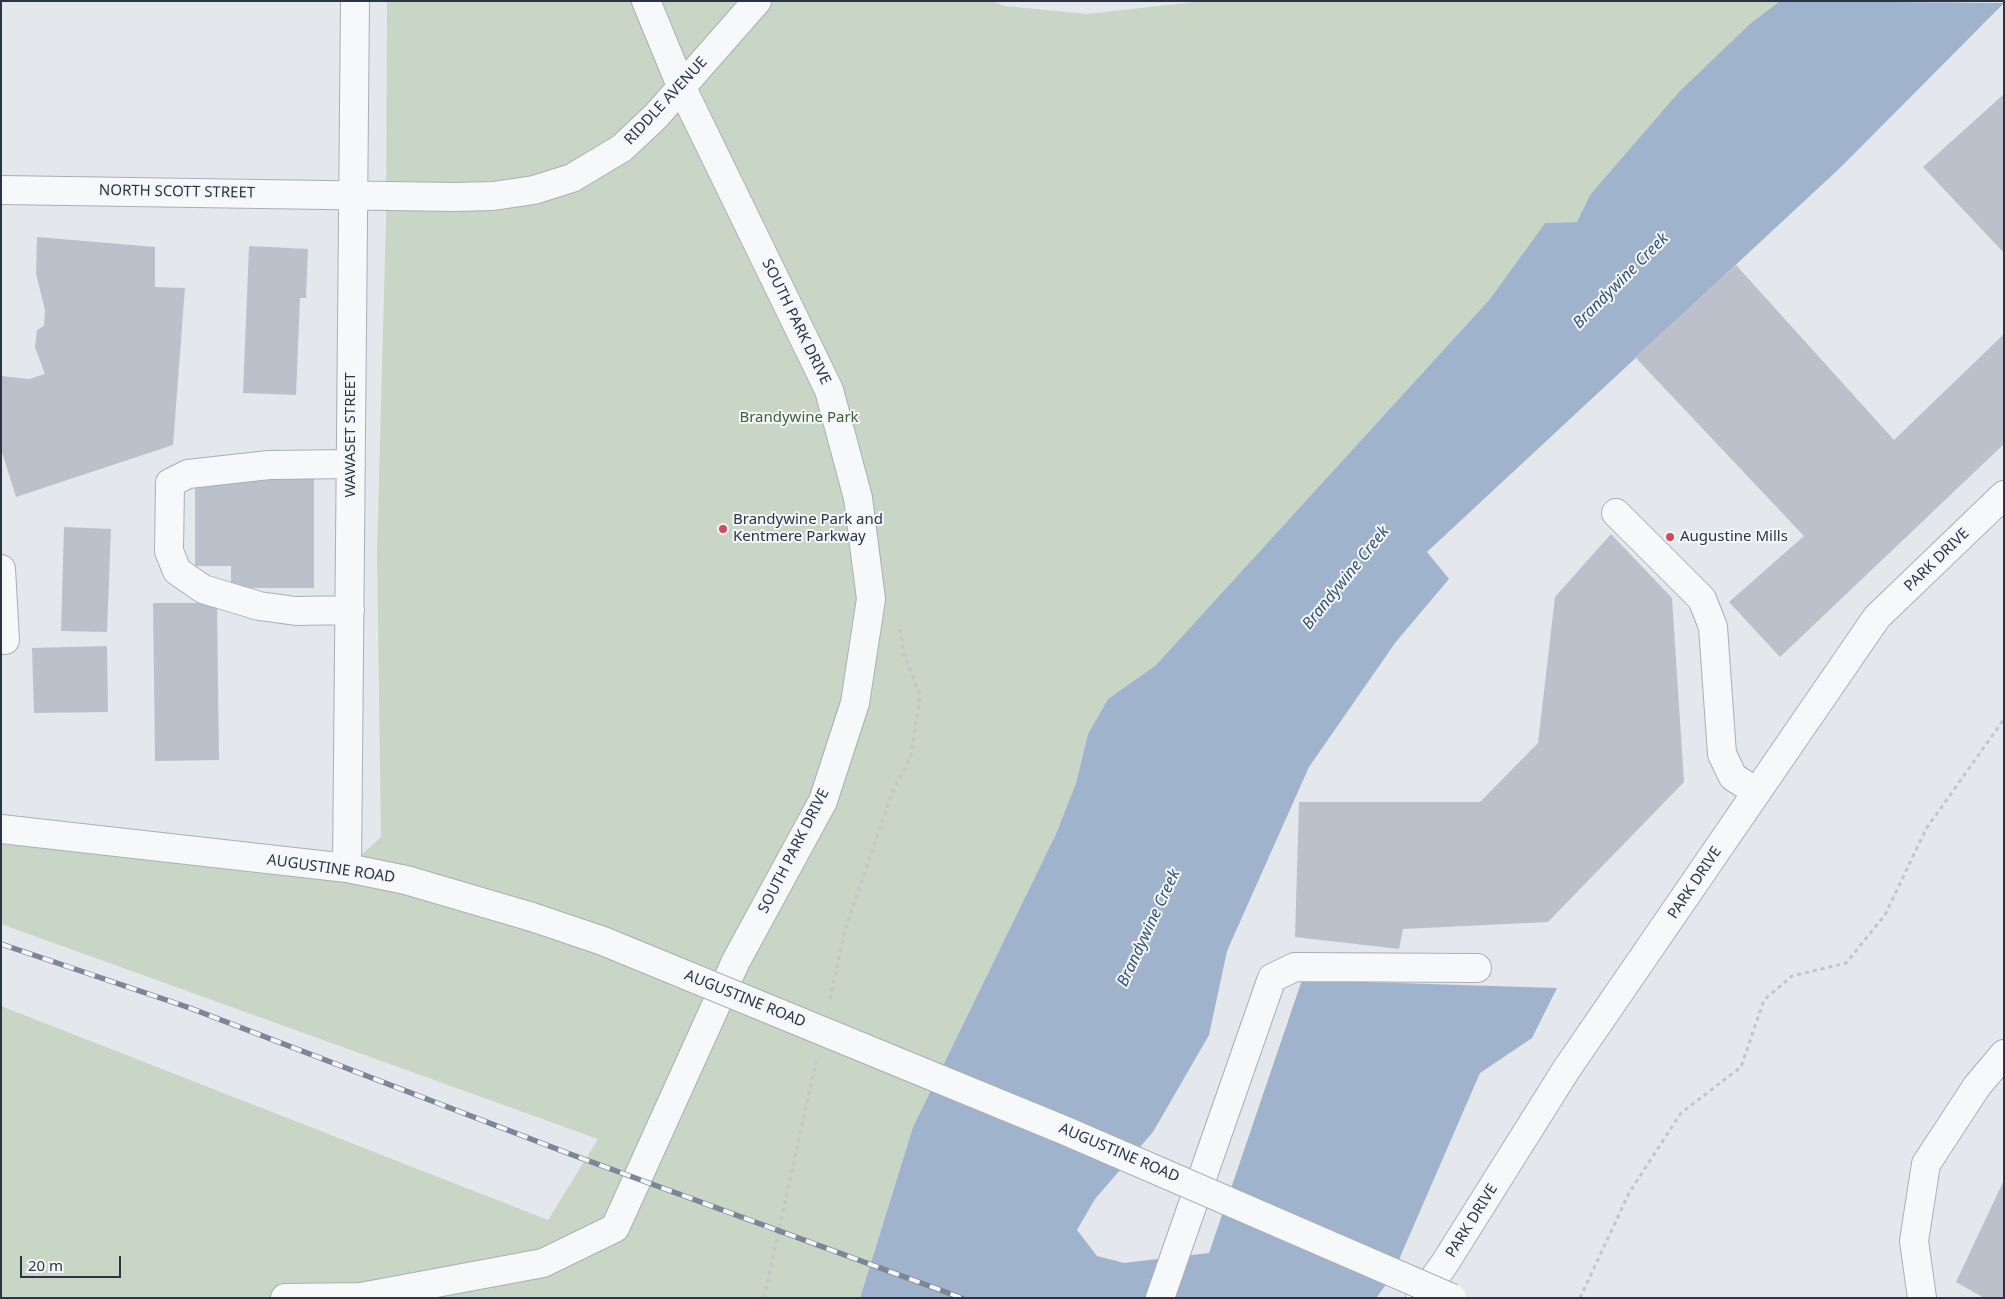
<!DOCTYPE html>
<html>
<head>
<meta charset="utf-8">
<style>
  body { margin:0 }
  #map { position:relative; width:2005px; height:1299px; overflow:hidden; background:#e4e7ec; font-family:"Noto Sans",sans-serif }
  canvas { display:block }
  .frame { position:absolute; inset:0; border:2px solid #2b3445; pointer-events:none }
  .scale { position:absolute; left:20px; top:1256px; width:101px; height:22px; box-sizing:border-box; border:2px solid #2b3445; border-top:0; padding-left:6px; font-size:15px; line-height:18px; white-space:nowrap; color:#2b3445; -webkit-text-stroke:4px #f4f6f9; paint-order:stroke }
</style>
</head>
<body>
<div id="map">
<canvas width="2005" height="1299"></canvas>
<div class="frame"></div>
<div class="scale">20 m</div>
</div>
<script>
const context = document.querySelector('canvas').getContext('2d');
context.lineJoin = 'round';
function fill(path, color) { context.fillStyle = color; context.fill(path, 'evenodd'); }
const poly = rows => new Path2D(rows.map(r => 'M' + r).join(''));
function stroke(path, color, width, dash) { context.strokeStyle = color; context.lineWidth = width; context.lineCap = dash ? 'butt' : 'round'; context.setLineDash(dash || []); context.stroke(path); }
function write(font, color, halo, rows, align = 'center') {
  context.font = font + ' "Noto Sans",sans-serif'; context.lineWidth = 4; context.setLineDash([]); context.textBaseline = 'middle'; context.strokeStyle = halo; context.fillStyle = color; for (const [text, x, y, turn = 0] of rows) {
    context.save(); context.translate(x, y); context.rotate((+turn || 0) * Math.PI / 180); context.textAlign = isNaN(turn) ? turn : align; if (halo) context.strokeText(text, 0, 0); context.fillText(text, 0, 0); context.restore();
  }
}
const green = poly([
  [387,1,992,1,1005,6,1087,14,1203,1,1780,1,1751,23,1590,195,1577,222,1545,223,1490,299,1156,665,1108,699,1088,734,1076,783,1056,834,913,1127,860,1298,1,1298,1,1006,548,1220,598,1139,1,924,1,829,347,868,381,837,377,552,386,220]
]);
const water = poly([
  [1780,1,2004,3,1842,166,1427,552,1449,579,1395,643,1309,767,1227,951,1209,1035,1153,1132,1095,1199,1077,1230,1097,1256,1124,1263,1209,1253,1302,980,1557,988,1532,1038,1480,1073,1391,1278,1376,1298,860,1298,913,1127,1056,834,1076,783,1088,734,1108,699,1156,665,1490,299,1545,223,1577,222,1590,195,1679,92,1751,23]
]);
const building = poly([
  [2004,94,2004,253,1923,167],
  [37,237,155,247,155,287,185,288,173,445,16,497,1,449,1,376,29,379,45,374,35,347,37,330,44,326,45,310,36,274],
  [249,246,308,249,306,298,300,298,296,395,243,393],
  [1736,265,1894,440,2004,334,2004,444,1780,657,1729,602,1804,536,1635,357],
  [195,479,314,479,314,588,231,588,231,566,195,566],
  [64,527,111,529,107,632,61,631],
  [1611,534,1672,598,1684,782,1548,922,1403,929,1399,949,1295,937,1299,802,1480,802,1538,743,1555,597],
  [153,603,217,603,219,760,155,761],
  [107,646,108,712,34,713,32,648],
  [2004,1180,2004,1298,1984,1298,1956,1282]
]);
const path = poly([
  [830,999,845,930,892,793,911,756,920,695,904,655,900,629],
  [764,1298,816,1061],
  [1580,1298,1629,1193,1681,1113,1741,1067,1764,1000,1792,976,1846,963,1885,915,1926,829,2004,719]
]);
const minor = poly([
  [1,190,454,197,493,196,534,190,572,178,622,148,656,116,757,1],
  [1616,513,1702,599,1713,627,1722,754,1733,777,1757,792],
  [1,569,5,640],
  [350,610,296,611,259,606,203,589,177,571,169,551,170,483,188,474,269,465,351,464],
  [1,829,347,868,406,880,532,917],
  [347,868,355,1],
  [285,1298,361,1297,543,1263,615,1228,736,961,823,801,855,703,871,599,858,498,829,390,681,86,646,1],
  [1160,1298,1272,978,1295,967,1477,968],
  [1420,1298,1445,1263,1566,1070,1877,617,2004,495],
  [1922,1298,1914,1241,1926,1164,1977,1086,2004,1054]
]);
const rail = poly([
  [1,944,190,1008,570,1154,962,1298]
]);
const minorBridge = poly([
  [532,917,603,941,1066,1131,1452,1298]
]);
const markers = [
  [723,529,5,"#d1495b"],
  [1670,537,5,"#d1495b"]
];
const streetNames = [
  ["RIDDLE AVENUE",666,101,-47],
  ["NORTH SCOTT STREET",177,192,1],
  ["SOUTH PARK DRIVE",796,322,64],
  ["WAWASET STREET",351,435,-90],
  ["PARK DRIVE",1937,560,-44],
  ["SOUTH PARK DRIVE",794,851,-63],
  ["AUGUSTINE ROAD",331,869,8],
  ["PARK DRIVE",1695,883,-56],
  ["AUGUSTINE ROAD",745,999,22],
  ["AUGUSTINE ROAD",1119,1153,23],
  ["PARK DRIVE",1472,1221,-58]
];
const parkNames = [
  ["Brandywine Park",799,418]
];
const poiNames = [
  ["Brandywine Park and",733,520],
  ["Kentmere Parkway",733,537],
  ["Augustine Mills",1680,537]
];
const waterNames = [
  ["Brandywine Creek",1621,281,-45],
  ["Brandywine Creek",1346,578,-51],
  ["Brandywine Creek",1149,928,-65]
];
fill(green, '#c9d6c5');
fill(water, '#9fb4cc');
fill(building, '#bbc0ca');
stroke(minor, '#a9aeb7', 30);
stroke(path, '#c2c5cb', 3, [4, 4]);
stroke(minor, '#f7f8fa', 28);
stroke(rail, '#7d8696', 5.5);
stroke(rail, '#f4f6f9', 4, [11]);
stroke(minorBridge, '#a9aeb7', 30, []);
stroke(minorBridge, '#f7f8fa', 28);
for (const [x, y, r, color] of markers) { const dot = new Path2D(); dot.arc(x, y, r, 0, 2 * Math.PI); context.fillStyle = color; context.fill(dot); stroke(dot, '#f4f6f9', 2); }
write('15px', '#2b3445', '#f4f6f9', streetNames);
write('15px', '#3f6138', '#f4f6f9', parkNames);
write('15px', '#2b3445', '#f4f6f9', poiNames, 'left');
write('italic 16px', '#34527a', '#f4f6f9', waterNames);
</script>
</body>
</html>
